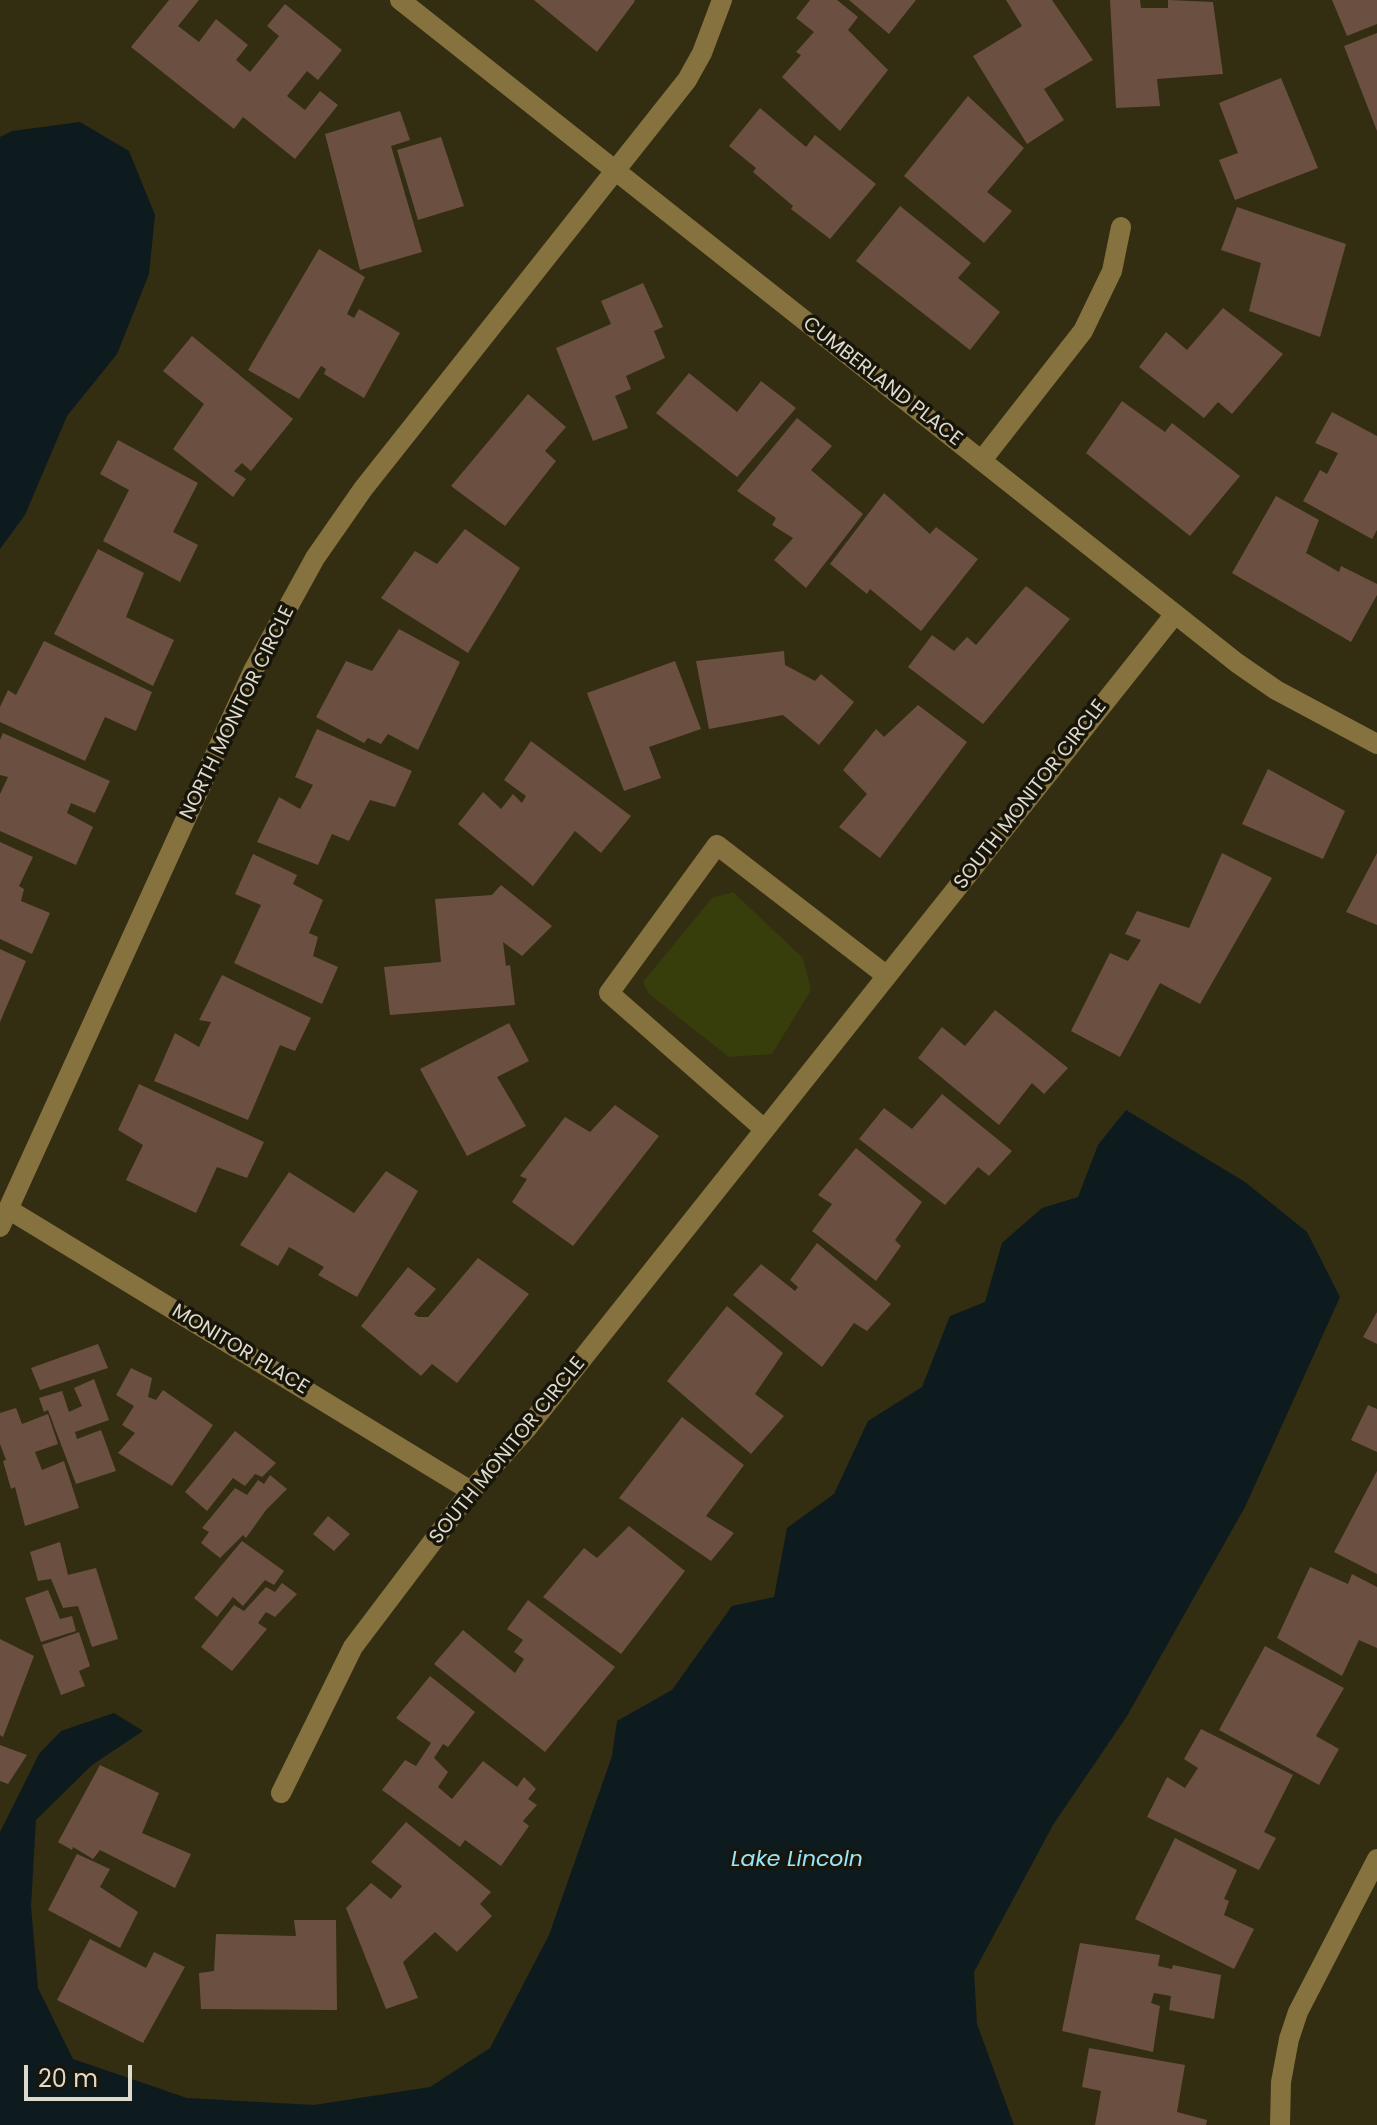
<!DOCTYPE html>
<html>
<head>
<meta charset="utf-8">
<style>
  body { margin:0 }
  #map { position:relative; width:1377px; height:2125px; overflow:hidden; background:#332d12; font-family:Poppins,sans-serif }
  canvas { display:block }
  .scale { position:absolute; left:24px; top:2065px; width:108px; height:36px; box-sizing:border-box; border:4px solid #dfdbcc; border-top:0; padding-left:10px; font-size:24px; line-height:28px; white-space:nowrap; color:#dfdbcc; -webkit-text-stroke:6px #18150a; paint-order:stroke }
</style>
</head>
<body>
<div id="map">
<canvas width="1377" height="2125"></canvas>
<div class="scale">20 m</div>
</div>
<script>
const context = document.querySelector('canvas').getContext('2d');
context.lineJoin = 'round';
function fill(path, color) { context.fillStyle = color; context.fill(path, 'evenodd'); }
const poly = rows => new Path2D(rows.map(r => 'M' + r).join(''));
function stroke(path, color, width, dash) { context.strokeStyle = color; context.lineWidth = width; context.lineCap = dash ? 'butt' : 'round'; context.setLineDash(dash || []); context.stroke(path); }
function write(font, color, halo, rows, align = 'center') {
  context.font = font + ' Poppins,sans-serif'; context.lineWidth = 7; context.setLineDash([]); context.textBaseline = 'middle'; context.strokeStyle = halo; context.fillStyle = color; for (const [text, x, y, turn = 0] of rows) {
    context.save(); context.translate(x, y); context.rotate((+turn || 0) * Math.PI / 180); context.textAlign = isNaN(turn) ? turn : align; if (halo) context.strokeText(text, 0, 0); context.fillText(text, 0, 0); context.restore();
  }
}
const green = poly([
  [733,892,803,958,811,990,772,1054,729,1057,649,994,643,982,712,898]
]);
const water = poly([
  [80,122,129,151,155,215,149,274,117,354,67,416,25,515,0,549,0,137,12,131],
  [1126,1110,1245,1182,1307,1232,1340,1297,1245,1507,1127,1716,1053,1825,974,1972,977,2024,1014,2125,0,2125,0,1832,39,1754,61,1731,114,1713,143,1731,92,1765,36,1820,31,1906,38,1988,73,2059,187,2098,314,2105,430,2087,490,2048,549,1935,612,1756,617,1721,672,1690,732,1606,774,1597,787,1528,834,1494,868,1421,922,1387,950,1316,985,1302,1002,1243,1042,1208,1078,1197,1098,1145]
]);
const building = poly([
  [169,0,199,0,178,26,199,42,216,19,248,45,236,60,250,72,279,36,267,26,285,4,342,50,318,80,307,71,287,96,305,110,320,91,338,105,295,159,243,117,234,129,131,47],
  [534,0,634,0,635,1,597,52],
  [810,0,837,0,858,17,848,30,888,70,840,131,782,77,801,55,796,52,814,32,796,18],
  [849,0,916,0,889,34],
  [1006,0,1052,0,1093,60,1044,89,1064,120,1027,144,973,56,1022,26],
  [1110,0,1140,0,1141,8,1168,8,1168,0,1213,2,1223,74,1157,79,1160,106,1116,108],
  [1332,0,1377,0,1377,24,1347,36],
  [1377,33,1377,131,1344,46],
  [1281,78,1318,168,1235,200,1219,160,1238,153,1219,103],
  [968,96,1024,148,987,192,1012,211,984,243,904,176],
  [760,108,806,147,815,135,876,184,830,239,791,209,793,206,753,172,756,168,729,146],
  [400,111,410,140,391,146,422,252,360,270,325,134],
  [441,137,464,206,418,220,397,150],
  [900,206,971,263,958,278,1000,312,970,350,856,261],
  [1237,207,1346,244,1320,337,1249,311,1261,263,1221,250],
  [319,249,365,277,347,314,354,318,359,309,400,333,364,398,324,374,326,369,321,366,299,399,248,370],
  [643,283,663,327,654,331,665,358,626,376,631,389,615,396,628,428,593,441,556,348,611,324,601,301],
  [1223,308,1283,354,1232,414,1218,402,1204,418,1139,367,1166,332,1187,350],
  [192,336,293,419,251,471,242,463,234,471,246,479,233,497,173,449,204,404,163,371],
  [689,373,737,412,761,381,796,408,737,477,656,413],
  [528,394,566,427,545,451,556,461,505,526,451,486],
  [1122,401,1165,432,1172,423,1240,476,1190,536,1086,453],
  [1332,412,1377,436,1377,530,1372,539,1303,501,1320,470,1327,474,1338,453,1315,443],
  [797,418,832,446,811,470,863,514,806,588,774,560,793,538,772,525,776,518,737,491],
  [118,440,198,483,173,532,198,545,180,582,103,541,129,490,100,474],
  [884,493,930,534,936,527,978,559,921,631,870,589,867,594,830,564],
  [1276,496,1319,520,1306,553,1339,572,1341,566,1377,584,1377,595,1351,642,1232,573],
  [465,529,520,568,468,653,381,598,415,551,437,564],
  [98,549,144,573,126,617,174,640,153,686,54,634],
  [1026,586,1070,619,983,724,908,667,932,635,954,651,967,637,976,645],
  [399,629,460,662,418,750,388,734,381,744,368,738,364,743,316,717,346,661,372,671],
  [44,641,152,692,136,731,105,717,85,761,0,722,0,707,8,690,16,695],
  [784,651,785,665,815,681,821,674,854,702,819,745,783,715,709,729,696,661],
  [675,661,701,729,649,747,661,778,624,791,587,693],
  [918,705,967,742,880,858,839,827,867,794,843,770,876,729,884,737],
  [317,729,412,771,395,807,370,800,349,841,332,834,318,865,257,842,279,797,300,809,313,785,295,777],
  [3,733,110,781,95,813,71,803,67,813,93,827,76,865,0,831,0,794,8,777,0,775,0,740],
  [531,741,631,816,601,853,575,831,533,886,458,824,483,792,501,809,513,794,522,803,526,796,504,780],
  [1268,769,1345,811,1323,859,1242,824],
  [0,842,33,857,19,886,24,889,21,901,50,913,32,954,0,939],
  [1222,853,1272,878,1200,1004,1160,983,1120,1057,1071,1031,1110,953,1128,961,1141,940,1125,934,1137,911,1189,928],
  [1377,853,1377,925,1346,912],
  [253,854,297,875,293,884,323,900,309,933,318,937,313,956,338,967,322,1004,234,963,261,905,235,894],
  [501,885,552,926,522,956,503,942,506,966,510,965,515,1005,390,1015,384,967,441,962,435,899,492,895],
  [0,949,26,961,0,1022],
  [222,975,311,1018,295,1051,280,1045,248,1120,154,1081,175,1033,199,1047,211,1022,199,1020],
  [995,1010,1068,1068,1044,1094,1032,1083,999,1125,918,1058,942,1027,965,1046],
  [509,1023,529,1061,497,1077,526,1126,467,1156,420,1069],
  [139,1084,264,1142,247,1178,217,1167,196,1213,126,1180,143,1145,118,1130],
  [942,1094,1012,1151,989,1176,978,1167,945,1205,859,1139,884,1108,912,1129],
  [615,1105,659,1136,573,1246,512,1202,527,1179,520,1176,565,1117,590,1132],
  [856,1148,922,1202,895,1240,901,1246,876,1281,812,1231,832,1204,818,1195],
  [386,1171,418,1191,357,1297,318,1275,324,1267,289,1247,278,1266,240,1245,289,1172,354,1213],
  [817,1243,891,1304,867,1331,854,1323,822,1367,733,1295,761,1264,795,1291,798,1287,790,1280],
  [478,1258,529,1294,457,1383,432,1364,421,1376,361,1326,408,1267,436,1289,414,1314,418,1317,428,1317],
  [727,1306,783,1353,755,1394,784,1416,751,1454,667,1381],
  [1377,1312,1377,1344,1363,1337],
  [98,1344,108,1368,40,1390,31,1368],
  [131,1368,152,1378,148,1397,156,1400,163,1390,213,1425,172,1486,118,1453,135,1433,122,1425,134,1406,116,1395],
  [94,1379,109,1420,75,1432,77,1439,101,1430,116,1471,76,1484,48,1410,44,1412,39,1398,62,1391,69,1412,82,1406,74,1388],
  [1368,1405,1377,1409,1377,1452,1351,1440],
  [16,1408,22,1424,48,1414,58,1444,35,1452,42,1470,64,1461,79,1508,25,1526,15,1487,11,1489,3,1461,6,1460,0,1444,0,1413],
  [682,1417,744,1465,706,1516,734,1533,711,1561,619,1498],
  [235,1431,276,1463,262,1477,255,1474,245,1486,233,1478,207,1511,185,1492],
  [1377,1471,1377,1574,1334,1552],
  [270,1475,287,1489,266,1510,246,1538,243,1535,220,1558,201,1543,209,1532,202,1528,235,1488,247,1495,258,1480,264,1484],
  [328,1516,350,1534,334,1551,313,1534],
  [629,1526,685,1571,621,1654,543,1597,584,1548,597,1558],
  [242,1541,284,1571,274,1585,265,1580,243,1606,233,1597,217,1617,194,1598],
  [60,1542,68,1575,96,1568,118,1639,92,1647,78,1606,63,1608,51,1579,38,1581,30,1552],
  [1310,1567,1348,1584,1352,1574,1377,1587,1377,1648,1359,1640,1342,1676,1277,1638],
  [282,1583,297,1594,275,1617,266,1612,258,1623,267,1629,232,1671,201,1647,234,1605,244,1611,266,1587,275,1592],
  [48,1590,60,1619,72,1616,76,1631,41,1642,25,1598],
  [528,1600,615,1667,545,1752,434,1664,463,1630,515,1673,524,1659,514,1652,523,1640,507,1629],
  [79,1632,90,1666,79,1671,85,1686,61,1695,42,1645],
  [0,1639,34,1656,3,1737,0,1735],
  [1265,1646,1344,1688,1316,1736,1339,1749,1319,1785,1219,1730],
  [430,1676,475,1712,448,1747,443,1744,434,1758,448,1772,438,1787,452,1799,483,1761,517,1787,524,1777,536,1789,528,1799,537,1805,523,1821,529,1826,501,1866,465,1840,460,1847,382,1790,405,1760,416,1766,431,1743,396,1718],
  [1201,1729,1293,1775,1264,1832,1276,1838,1259,1870,1147,1817,1167,1777,1185,1788,1198,1768,1184,1759],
  [0,1745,27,1755,8,1784,0,1781],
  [100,1765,159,1793,142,1833,191,1854,175,1888,100,1850,93,1859,73,1847,72,1850,58,1842],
  [406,1822,491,1892,480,1904,492,1916,457,1952,435,1932,403,1962,418,1998,386,2009,346,1908,371,1883,391,1899,402,1886,371,1862],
  [1175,1838,1237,1870,1224,1899,1229,1901,1224,1915,1254,1929,1234,1969,1135,1919],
  [77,1854,110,1869,100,1887,138,1912,120,1948,48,1910],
  [294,1920,336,1920,337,2010,201,2009,199,1973,214,1971,216,1934,296,1936],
  [90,1939,146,1968,154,1952,185,1967,143,2043,57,2000],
  [1080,1943,1160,1955,1158,1966,1172,1969,1173,1965,1221,1975,1214,2019,1169,2010,1171,1996,1154,1993,1151,2003,1160,2006,1153,2052,1062,2031],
  [1089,2048,1185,2065,1177,2112,1207,2120,1206,2125,1095,2125,1101,2091,1082,2087]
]);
const minor = poly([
  [400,0,1237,663,1276,690,1377,744],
  [982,460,1083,331,1112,271,1121,227],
  [764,1129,609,993,717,845,887,976],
  [8,1209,471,1491],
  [0,1227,254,669,315,558,363,489,687,80,702,53,722,0],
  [281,1793,353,1647,471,1491,528,1427,1175,614],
  [1280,2125,1281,2082,1289,2039,1298,2012,1377,1859]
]);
const streetNames = [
  ["CUMBERLAND PLACE",882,382,38],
  ["NORTH MONITOR CIRCLE",238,713,-64],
  ["SOUTH MONITOR CIRCLE",1031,795,-52],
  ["MONITOR PLACE",240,1350,31],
  ["SOUTH MONITOR CIRCLE",508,1451,-51]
];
const waterNames = [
  ["Lake Lincoln",797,1860]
];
fill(green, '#373e0c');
fill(water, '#0d1b1f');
fill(building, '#6b5042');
stroke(minor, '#86723e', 20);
write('20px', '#dfdbcc', '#18150a', streetNames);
write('italic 22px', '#98e6fb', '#18150a', waterNames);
</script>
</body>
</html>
